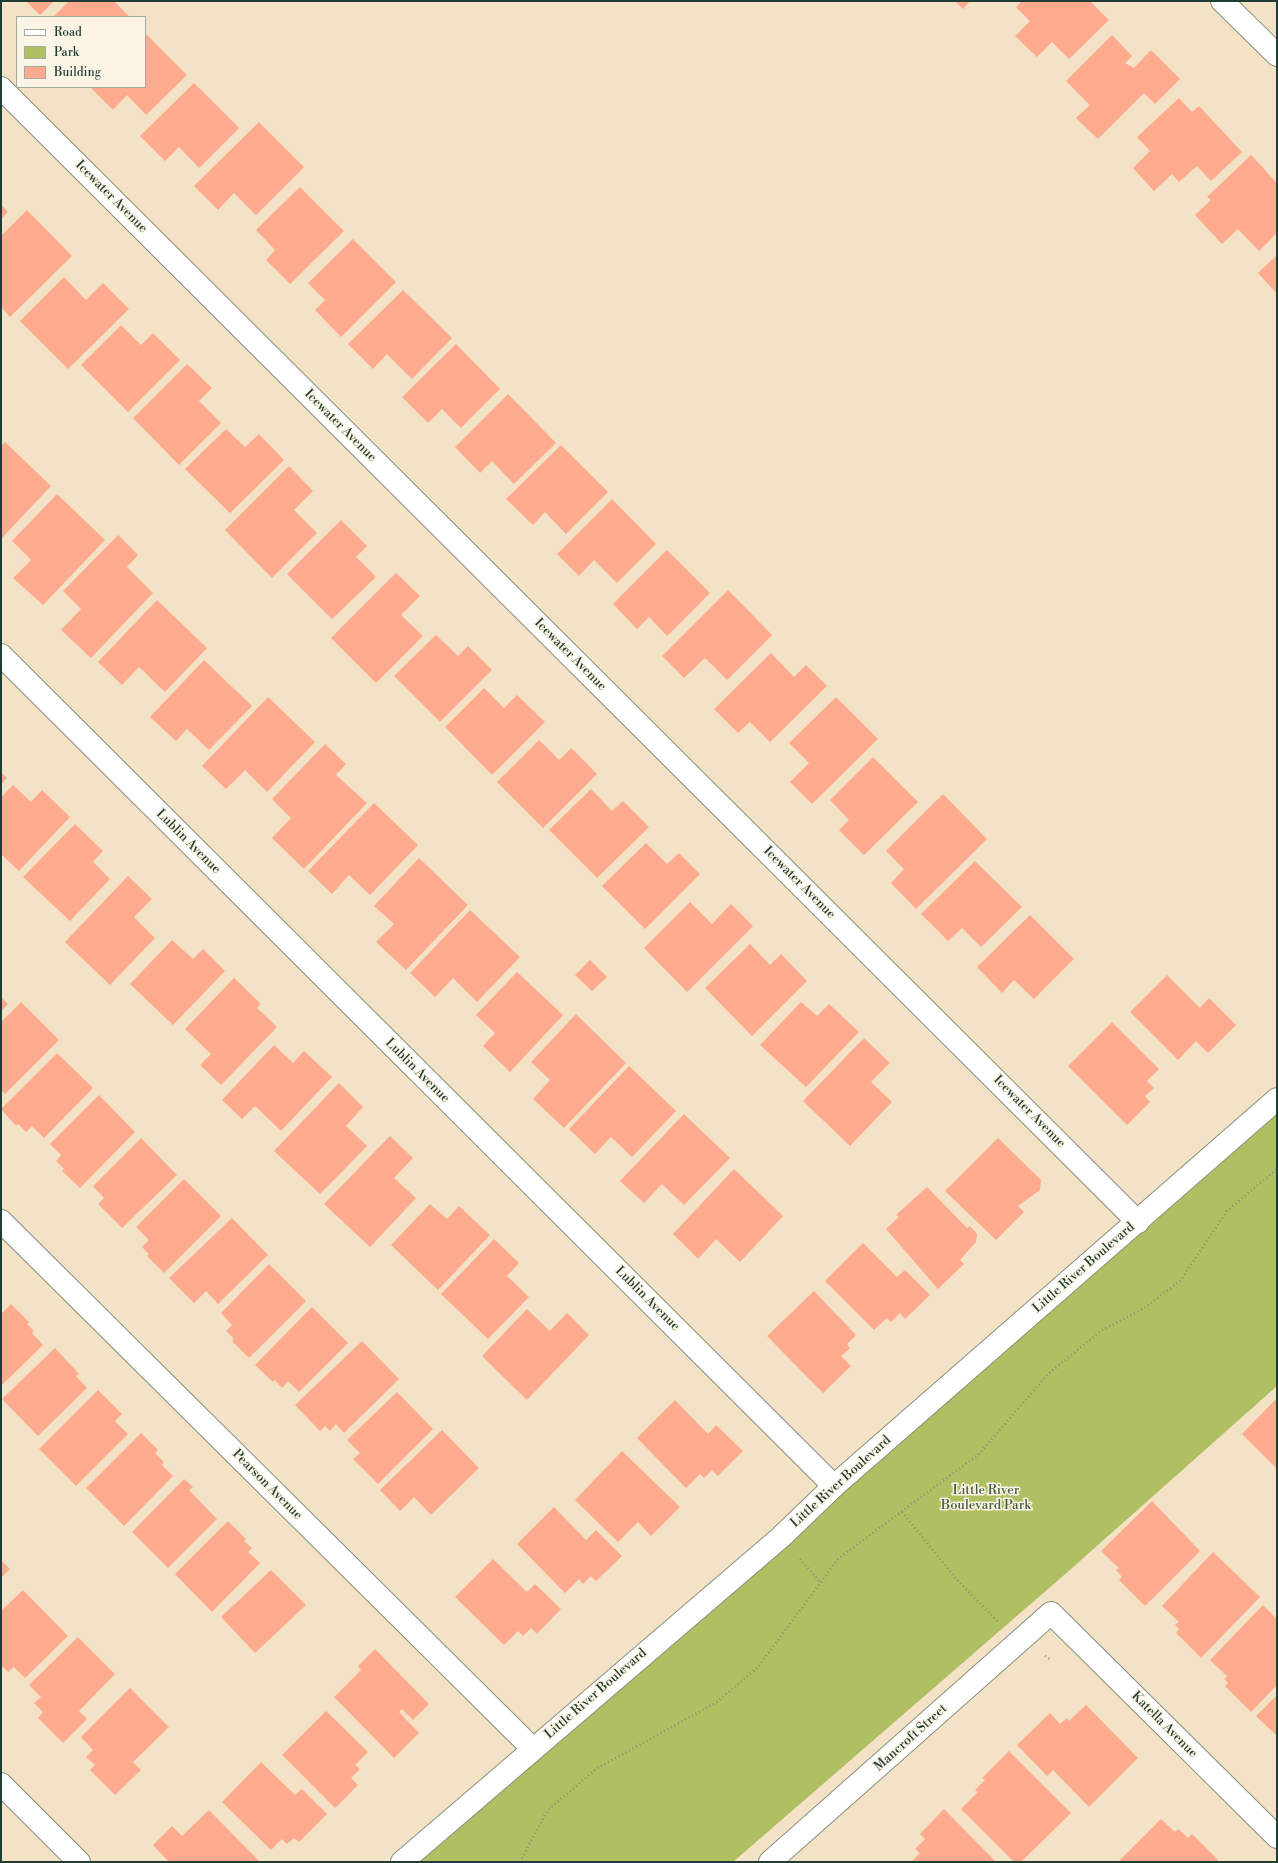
<!DOCTYPE html>
<html>
<head>
<meta charset="utf-8">
<style>
  body { margin:0 }
  #map { position:relative; width:1278px; height:1863px; overflow:hidden; background:#f4e2c6; font-family:"Libre Bodoni",serif }
  canvas { display:block }
  .frame { position:absolute; inset:0; border:2px solid #1f3d34; pointer-events:none }
  .legend { position:absolute; left:16px; top:16px; width:130px; height:72px; box-sizing:border-box; background:#fcf5e5; border:1px solid #a4ab9e; margin:0; padding:5px 7px; list-style:none; font-size:12px; color:#1f3d34 }
  .legend li { display:flex; align-items:center; gap:8px; height:20px }
  .legend b { width:20px; border:1px solid #a4ab9e }
</style>
</head>
<body>
<div id="map">
<canvas width="1278" height="1863"></canvas>
<div class="frame"></div>
<ul class="legend">
<li><b style="height:5px;background:#fff"></b>Road</li>
<li><b style="height:11px;background:#b0bf62"></b>Park</li>
<li><b style="height:11px;background:#fdaa8e"></b>Building</li>
</ul>
</div>
<script>
const context = document.querySelector('canvas').getContext('2d');
context.lineJoin = 'round';
function fill(path, color) { context.fillStyle = color; context.fill(path, 'evenodd'); }
const poly = rows => new Path2D(rows.map(r => 'M' + r).join(''));
function stroke(path, color, width, dash) { context.strokeStyle = color; context.lineWidth = width; context.lineCap = dash ? 'butt' : 'round'; context.setLineDash(dash || []); context.stroke(path); }
function write(font, color, halo, rows, align = 'center') {
  context.font = font + ' "Libre Bodoni",serif'; context.lineWidth = 3; context.setLineDash([]); context.textBaseline = 'middle'; context.strokeStyle = halo; context.fillStyle = color; for (const [text, x, y, turn = 0] of rows) {
    context.save(); context.translate(x, y); context.rotate((+turn || 0) * Math.PI / 180); context.textAlign = isNaN(turn) ? turn : align; if (halo) context.strokeText(text, 0, 0); context.fillText(text, 0, 0); context.restore();
  }
}
const green = poly([
  [1277,1099,1277,1386,1071,1569,733,1862,402,1862]
]);
const building = poly([
  [26,1,54,1,40,15],
  [69,1,114,1,130,17,53,17],
  [955,1,970,1,963,9],
  [1022,1,1090,1,1109,20,1069,59,1052,42,1037,57,1015,36,1030,21,1016,7],
  [145,33,187,75,146,115,127,95,113,110,90,87,145,87],
  [1112,35,1132,56,1125,63,1134,68,1151,50,1180,79,1155,104,1144,93,1098,139,1076,118,1090,105,1066,81],
  [194,83,239,128,199,168,179,147,165,161,140,136],
  [1179,98,1192,112,1199,106,1242,152,1211,181,1197,166,1179,182,1172,174,1154,191,1133,168,1150,151,1137,137],
  [259,122,304,167,256,215,234,193,218,210,194,186],
  [1251,155,1277,183,1277,233,1259,251,1238,229,1222,244,1195,215,1211,200,1207,197],
  [300,187,344,231,290,284,266,260,275,250,256,230],
  [1,204,8,212,1,219],
  [27,210,72,256,10,317,1,307,1,236],
  [353,239,396,282,341,337,315,310,325,300,308,283],
  [1277,255,1277,294,1258,273],
  [64,277,86,300,103,283,129,309,68,369,20,321],
  [403,290,452,338,412,379,387,354,373,369,348,344],
  [121,325,141,345,153,333,180,360,128,412,81,365],
  [456,344,500,389,461,428,442,409,428,423,402,397],
  [187,364,212,388,199,401,221,423,179,465,133,418],
  [508,394,556,443,514,484,492,461,480,473,455,447],
  [226,429,245,447,259,434,284,460,230,513,185,469],
  [5,442,51,486,1,539,1,446],
  [561,445,608,492,566,534,545,512,533,525,506,499],
  [289,466,313,491,294,510,317,533,272,578,225,530],
  [57,494,105,540,43,605,13,578,31,560,12,541],
  [612,499,656,544,617,583,594,560,579,576,557,554],
  [341,520,367,546,356,557,376,577,332,619,287,574],
  [118,535,138,555,127,567,153,593,91,658,61,630,81,609,63,591],
  [667,550,710,593,667,636,649,617,637,629,613,604],
  [396,573,420,596,401,615,423,636,376,683,331,638],
  [728,590,772,635,727,680,705,658,684,678,662,656],
  [157,600,207,648,165,692,139,667,122,685,98,662],
  [436,635,458,656,468,646,492,670,440,722,394,676],
  [771,653,794,677,806,665,827,686,770,742,750,722,738,733,714,709],
  [204,660,252,706,209,750,187,729,176,741,150,717],
  [484,688,504,708,517,695,545,722,492,775,445,727],
  [268,697,315,742,267,792,245,770,226,789,202,766],
  [836,697,878,739,812,804,790,782,809,763,789,743],
  [539,740,559,760,571,748,597,774,543,828,497,782],
  [325,744,346,764,336,775,367,803,304,869,272,838,291,818,272,799],
  [873,757,918,802,864,855,839,830,849,820,830,800],
  [1,772,7,778,1,784],
  [13,785,31,802,42,790,70,817,19,871,1,854,1,797],
  [591,789,612,811,623,801,649,827,597,878,549,830],
  [943,794,987,839,916,909,891,883,904,869,886,851],
  [374,803,418,845,370,895,349,875,332,894,308,871],
  [75,824,103,851,93,862,110,879,70,921,23,877],
  [646,843,667,864,679,853,700,874,645,929,602,886],
  [419,858,468,905,406,970,376,942,394,924,374,906],
  [975,861,1022,907,981,947,962,928,948,941,921,914],
  [128,876,152,899,134,917,155,938,110,985,65,942],
  [690,902,712,924,731,904,753,926,687,992,644,948],
  [470,910,520,957,477,1002,453,978,435,997,410,973],
  [1030,915,1074,959,1034,999,1014,980,1002,993,977,967],
  [172,940,193,959,203,949,225,971,173,1025,130,984],
  [750,944,770,965,781,954,807,981,752,1036,705,988],
  [590,960,607,977,592,991,575,975],
  [517,972,563,1015,510,1072,483,1046,495,1033,476,1015],
  [1167,975,1200,1008,1209,998,1236,1025,1208,1053,1196,1041,1178,1060,1130,1012],
  [234,978,261,1004,257,1008,277,1027,221,1085,200,1065,211,1054,185,1029],
  [1,997,8,1004,1,1012],
  [21,1002,59,1040,5,1094,1,1090,1,1022],
  [801,1002,817,1016,829,1004,859,1032,806,1087,760,1045],
  [576,1014,626,1063,564,1128,533,1099,550,1080,531,1062],
  [1112,1022,1159,1069,1147,1081,1154,1088,1145,1096,1150,1102,1127,1125,1068,1066],
  [864,1038,890,1063,871,1082,892,1102,850,1146,803,1101],
  [274,1045,293,1063,304,1051,332,1077,281,1131,255,1106,242,1119,222,1100],
  [57,1053,93,1088,44,1138,32,1126,26,1132,18,1124,16,1126,1,1109],
  [629,1066,676,1111,632,1157,611,1137,595,1154,569,1129],
  [339,1083,363,1107,346,1126,367,1146,320,1194,274,1151],
  [99,1095,135,1132,80,1188,62,1171,64,1169,56,1161,61,1155,50,1144],
  [684,1114,730,1158,684,1205,662,1184,644,1203,620,1181],
  [390,1136,413,1158,394,1178,416,1198,370,1247,324,1204],
  [141,1138,177,1175,122,1228,98,1204,104,1198,93,1186],
  [998,1138,1041,1180,1040,1190,1018,1206,1024,1212,996,1240,945,1191],
  [734,1169,783,1216,740,1262,716,1239,698,1259,673,1234],
  [184,1179,221,1216,164,1273,147,1256,149,1254,142,1247,149,1240,136,1227],
  [927,1187,967,1228,970,1226,977,1234,976,1242,960,1260,964,1264,938,1289,886,1229,899,1217,896,1215],
  [430,1204,447,1219,459,1206,490,1235,438,1290,391,1245],
  [232,1218,268,1255,218,1304,206,1291,194,1303,169,1278],
  [494,1239,519,1263,507,1276,529,1297,488,1339,441,1294],
  [863,1243,897,1277,905,1270,930,1295,905,1319,900,1313,891,1322,887,1318,874,1330,825,1281],
  [269,1264,306,1301,249,1358,232,1341,234,1339,226,1331,232,1325,221,1313],
  [814,1291,856,1335,847,1344,850,1348,841,1356,851,1366,823,1393,767,1336],
  [11,1304,29,1322,27,1324,34,1331,32,1333,43,1345,1,1386,1,1314],
  [312,1307,348,1343,299,1392,288,1381,282,1388,275,1380,273,1382,255,1365],
  [527,1309,550,1331,567,1313,589,1335,527,1400,482,1356],
  [362,1341,399,1379,344,1433,336,1424,330,1431,325,1426,320,1431,295,1405],
  [55,1348,79,1374,76,1376,87,1388,38,1436,2,1399],
  [98,1390,122,1414,115,1421,128,1434,76,1486,39,1449],
  [397,1392,433,1429,378,1484,353,1459,360,1453,347,1440],
  [1277,1398,1277,1469,1242,1434],
  [675,1400,708,1434,716,1425,743,1451,718,1476,712,1470,704,1478,700,1474,686,1488,637,1438],
  [442,1430,479,1468,431,1515,414,1497,400,1511,380,1490],
  [141,1433,158,1450,155,1453,164,1462,162,1465,173,1476,124,1526,86,1488],
  [622,1451,680,1507,651,1536,638,1522,618,1542,575,1500],
  [184,1479,193,1487,189,1490,217,1519,168,1568,132,1532],
  [1152,1501,1200,1551,1145,1606,1119,1580,1122,1577,1116,1570,1119,1568,1101,1551],
  [554,1507,586,1540,596,1530,622,1556,596,1581,591,1576,583,1584,579,1579,565,1593,517,1544],
  [228,1521,246,1539,244,1541,252,1548,248,1552,260,1563,212,1612,175,1574],
  [1213,1552,1260,1597,1201,1658,1176,1633,1179,1629,1175,1625,1179,1622,1162,1606],
  [493,1559,527,1592,535,1584,561,1609,537,1634,531,1628,523,1636,518,1631,504,1645,455,1597],
  [1,1560,10,1569,1,1578],
  [271,1570,306,1605,255,1653,221,1617],
  [23,1590,68,1636,25,1678,14,1667,8,1672,1,1665,1,1611],
  [1263,1605,1277,1619,1277,1685,1251,1712,1225,1686,1228,1683,1224,1679,1227,1676,1210,1660],
  [78,1637,115,1674,79,1711,87,1719,63,1743,38,1718,43,1712,34,1703,41,1697,29,1685],
  [375,1649,429,1704,413,1720,402,1709,399,1712,419,1733,394,1758,334,1697,361,1670,358,1666],
  [130,1688,169,1727,133,1762,141,1770,115,1795,90,1770,95,1765,86,1757,93,1750,81,1737],
  [1277,1695,1277,1736,1256,1716],
  [1086,1705,1138,1758,1089,1807,1053,1770,1047,1776,1017,1745,1050,1713,1060,1724,1067,1718,1069,1721],
  [326,1711,368,1752,355,1765,360,1769,351,1778,358,1785,335,1808,282,1755],
  [1009,1751,1071,1813,1021,1862,1014,1862,961,1809,978,1792,975,1790,985,1780,982,1778],
  [261,1762,295,1795,302,1789,327,1814,299,1842,294,1838,287,1844,282,1839,271,1850,222,1802],
  [944,1809,996,1862,911,1862,920,1853,915,1849,925,1839,920,1834],
  [209,1810,260,1862,169,1862,153,1845,172,1826,182,1836],
  [1161,1819,1175,1832,1178,1829,1188,1838,1192,1834,1218,1860,1216,1862,1118,1862]
]);
const path = poly([
  [902,1512,959,1582,999,1623],
  [800,1559,821,1583],
  [1045,1656,1050,1659],
  [520,1862,547,1811,596,1769,717,1702,758,1667,838,1559,979,1454,1048,1374,1102,1330,1143,1309,1180,1281,1227,1211,1277,1169]
]);
const street = poly([
  [1222,1,1277,55],
  [1,88,1138,1222],
  [1,655,834,1486],
  [1,1221,533,1749],
  [1,1784,79,1862],
  [770,1862,1051,1613,1277,1837]
]);
const secondary = poly([
  [402,1862,781,1537,834,1486,1277,1099]
]);
const streetNames = [
  ["Icewater Avenue",111,197,45],
  ["Icewater Avenue",340,426,45],
  ["Icewater Avenue",570,655,45],
  ["Lublin Avenue",188,842,45],
  ["Icewater Avenue",799,883,45],
  ["Lublin Avenue",417,1071,45],
  ["Icewater Avenue",1029,1112,45],
  ["Little River Boulevard",1084,1268,-41],
  ["Lublin Avenue",647,1299,45],
  ["Little River Boulevard",841,1482,-42],
  ["Pearson Avenue",267,1485,45],
  ["Little River Boulevard",596,1694,-41],
  ["Katella Avenue",1164,1725,45],
  ["Mancroft Street",911,1738,-42]
];
const parkNames = [
  ["Little River",986,1491],
  ["Boulevard Park",986,1506]
];
fill(green, '#b0bf62');
fill(building, '#fdaa8e');
stroke(street, '#8a907d', 24);
stroke(secondary, '#8a907d', 24);
stroke(path, '#8a907d', 2.5, [1, 3]);
stroke(street, '#fff', 22);
stroke(secondary, '#fff', 22);
write('13px', '#1f3d34', '#fcf5e5', streetNames);
write('13px', '#435e40', '#fcf5e5', parkNames);
</script>
</body>
</html>
